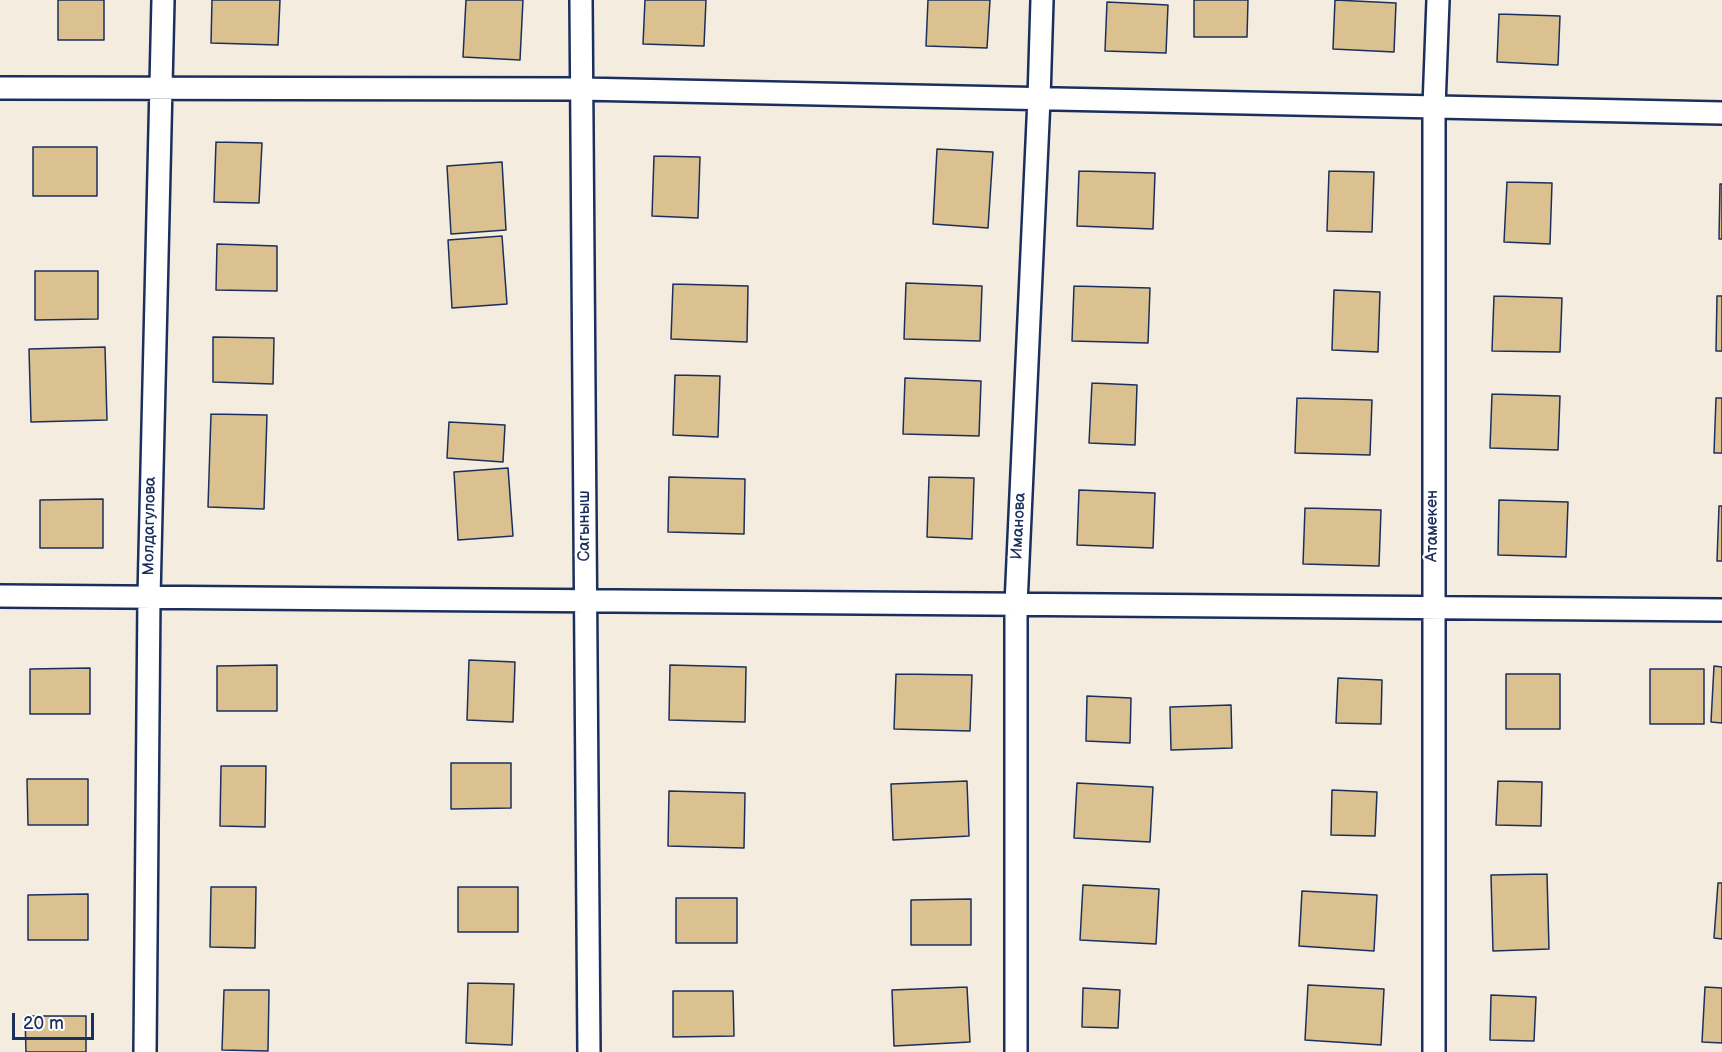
<!DOCTYPE html>
<html>
<head>
<meta charset="utf-8">
<style>
  body { margin:0 }
  #map { position:relative; width:1722px; height:1052px; overflow:hidden; background:#f4ecde; font-family:"Balsamiq Sans",sans-serif }
  canvas { display:block }
  .scale { position:absolute; left:12px; top:1013px; width:82px; height:27px; box-sizing:border-box; border:3px solid #1b2f5e; border-top:0; padding-left:8px; font-size:18px; line-height:21px; white-space:nowrap; color:#1b2f5e; -webkit-text-stroke:4px #fff; paint-order:stroke }
</style>
</head>
<body>
<div id="map">
<canvas width="1722" height="1052"></canvas>
<div class="scale">20 m</div>
</div>
<script>
const context = document.querySelector('canvas').getContext('2d');
context.lineJoin = 'round';
function fill(path, color) { context.fillStyle = color; context.fill(path, 'evenodd'); }
const poly = rows => new Path2D(rows.map(r => 'M' + r).join(''));
function stroke(path, color, width, dash) { context.strokeStyle = color; context.lineWidth = width; context.lineCap = dash ? 'butt' : 'round'; context.setLineDash(dash || []); context.stroke(path); }
function write(font, color, halo, rows, align = 'center') {
  context.font = font + ' "Balsamiq Sans",sans-serif'; context.lineWidth = 4.5; context.setLineDash([]); context.textBaseline = 'middle'; context.strokeStyle = halo; context.fillStyle = color; for (const [text, x, y, turn = 0] of rows) {
    context.save(); context.translate(x, y); context.rotate((+turn || 0) * Math.PI / 180); context.textAlign = isNaN(turn) ? turn : align; if (halo) context.strokeText(text, 0, 0); context.fillText(text, 0, 0); context.restore();
  }
}
const building = poly([
  [58,0,104,0,104,40,58,40,58,0],
  [212,0,280,0,278,45,211,43,212,0],
  [466,0,523,0,520,60,463,57,466,0],
  [645,0,706,0,704,46,643,44,645,0],
  [928,0,990,0,987,48,926,46,928,0],
  [1194,0,1248,0,1247,37,1194,37,1194,0],
  [1335,0,1396,3,1394,52,1333,49,1335,0],
  [1107,2,1168,5,1166,53,1105,51,1107,2],
  [1499,14,1560,16,1558,65,1497,62,1499,14],
  [216,142,262,143,259,203,214,202,216,142],
  [33,147,97,147,97,196,33,196,33,147],
  [937,149,993,152,988,228,933,224,937,149],
  [654,156,700,157,698,218,652,216,654,156],
  [502,162,506,230,451,234,447,166,502,162],
  [1079,171,1155,173,1153,229,1077,226,1079,171],
  [1329,171,1374,172,1372,232,1327,231,1329,171],
  [1507,182,1552,183,1550,244,1504,242,1507,182],
  [1720,184,1722,184,1722,239,1719,239,1720,184],
  [502,236,507,304,452,308,448,240,502,236],
  [217,244,277,246,277,291,216,290,217,244],
  [35,271,98,271,98,319,35,320,35,271],
  [906,283,982,286,980,341,904,339,906,283],
  [673,284,748,286,747,342,671,339,673,284],
  [1074,286,1150,288,1148,343,1072,341,1074,286],
  [1334,290,1380,292,1378,352,1332,350,1334,290],
  [1494,296,1562,298,1560,352,1492,351,1494,296],
  [1717,296,1722,296,1722,351,1716,351,1717,296],
  [213,337,274,338,273,384,213,382,213,337],
  [105,347,107,420,31,422,29,349,105,347],
  [675,375,720,376,718,437,673,435,675,375],
  [905,378,981,381,979,436,903,434,905,378],
  [1092,383,1137,385,1135,445,1089,443,1092,383],
  [1492,394,1560,396,1558,450,1490,448,1492,394],
  [1297,398,1372,400,1370,455,1295,453,1297,398],
  [1716,398,1722,398,1722,453,1714,453,1716,398],
  [211,414,267,415,264,509,208,507,211,414],
  [449,422,505,425,503,462,447,458,449,422],
  [508,468,513,536,458,540,454,472,508,468],
  [669,477,745,479,744,534,668,532,669,477],
  [929,477,974,478,972,539,927,537,929,477],
  [1079,490,1155,493,1153,548,1077,545,1079,490],
  [103,499,103,548,40,548,40,500,103,499],
  [1499,500,1568,502,1566,557,1498,555,1499,500],
  [1719,506,1722,506,1722,561,1717,561,1719,506],
  [1305,508,1381,510,1379,566,1303,564,1305,508],
  [469,660,515,662,513,722,467,720,469,660],
  [277,665,277,711,217,711,217,666,277,665],
  [670,665,746,667,745,722,669,720,670,665],
  [1714,666,1722,667,1722,723,1711,722,1714,666],
  [90,668,90,714,30,714,30,669,90,668],
  [1650,669,1704,669,1704,724,1650,724,1650,669],
  [896,674,972,675,970,731,894,729,896,674],
  [1506,674,1560,674,1560,729,1506,729,1506,674],
  [1338,678,1382,680,1381,724,1336,723,1338,678],
  [1087,696,1131,698,1130,743,1086,741,1087,696],
  [1231,705,1232,748,1171,750,1170,707,1231,705],
  [451,763,511,763,511,808,451,809,451,763],
  [221,766,266,766,265,827,220,826,221,766],
  [27,779,88,779,88,825,28,825,27,779],
  [967,781,969,836,893,840,891,784,967,781],
  [1498,781,1542,782,1541,826,1496,825,1498,781],
  [1077,783,1153,787,1150,842,1074,838,1077,783],
  [1332,790,1377,792,1375,836,1331,835,1332,790],
  [669,791,745,793,744,848,668,846,669,791],
  [1547,874,1549,949,1493,951,1491,875,1547,874],
  [1718,883,1722,883,1722,939,1714,938,1718,883],
  [1083,885,1159,889,1156,944,1080,940,1083,885],
  [211,887,256,887,255,948,210,947,211,887],
  [458,887,518,887,518,932,458,932,458,887],
  [1302,891,1377,895,1374,951,1299,946,1302,891],
  [88,894,88,940,28,940,28,895,88,894],
  [676,898,737,898,737,943,676,943,676,898],
  [971,899,971,945,911,945,911,900,971,899],
  [468,983,514,984,512,1045,466,1043,468,983],
  [1308,985,1384,989,1381,1045,1305,1040,1308,985],
  [967,987,970,1042,894,1046,892,990,967,987],
  [1705,987,1722,988,1722,1043,1702,1042,1705,987],
  [1083,988,1120,990,1118,1028,1082,1027,1083,988],
  [224,990,269,990,268,1051,222,1050,224,990],
  [673,991,733,991,734,1036,673,1037,673,991],
  [1491,995,1536,997,1534,1041,1490,1040,1491,995],
  [25,1016,86,1016,86,1052,26,1052,25,1016]
]);
const minor = poly([
  [581,0,589,1052],
  [0,88,581,89,1722,113],
  [0,596,1722,610],
  [145,1052,149,597,163,0],
  [1016,1052,1016,604,1039,99,1042,0],
  [1434,1052,1434,107,1438,0]
]);
const streetNames = [
  ["Молдагулова",150,526,-89],
  ["Сагыныш",585,526,-90],
  ["Иманова",1019,526,-87],
  ["Атамекен",1433,526,-90]
];
fill(building, '#dbc190');
stroke(building, '#1b2f5e', 1.5);
stroke(minor, '#1b2f5e', 26);
stroke(minor, '#fff', 21);
write('16px', '#1b2f5e', '#fff', streetNames);
</script>
</body>
</html>
